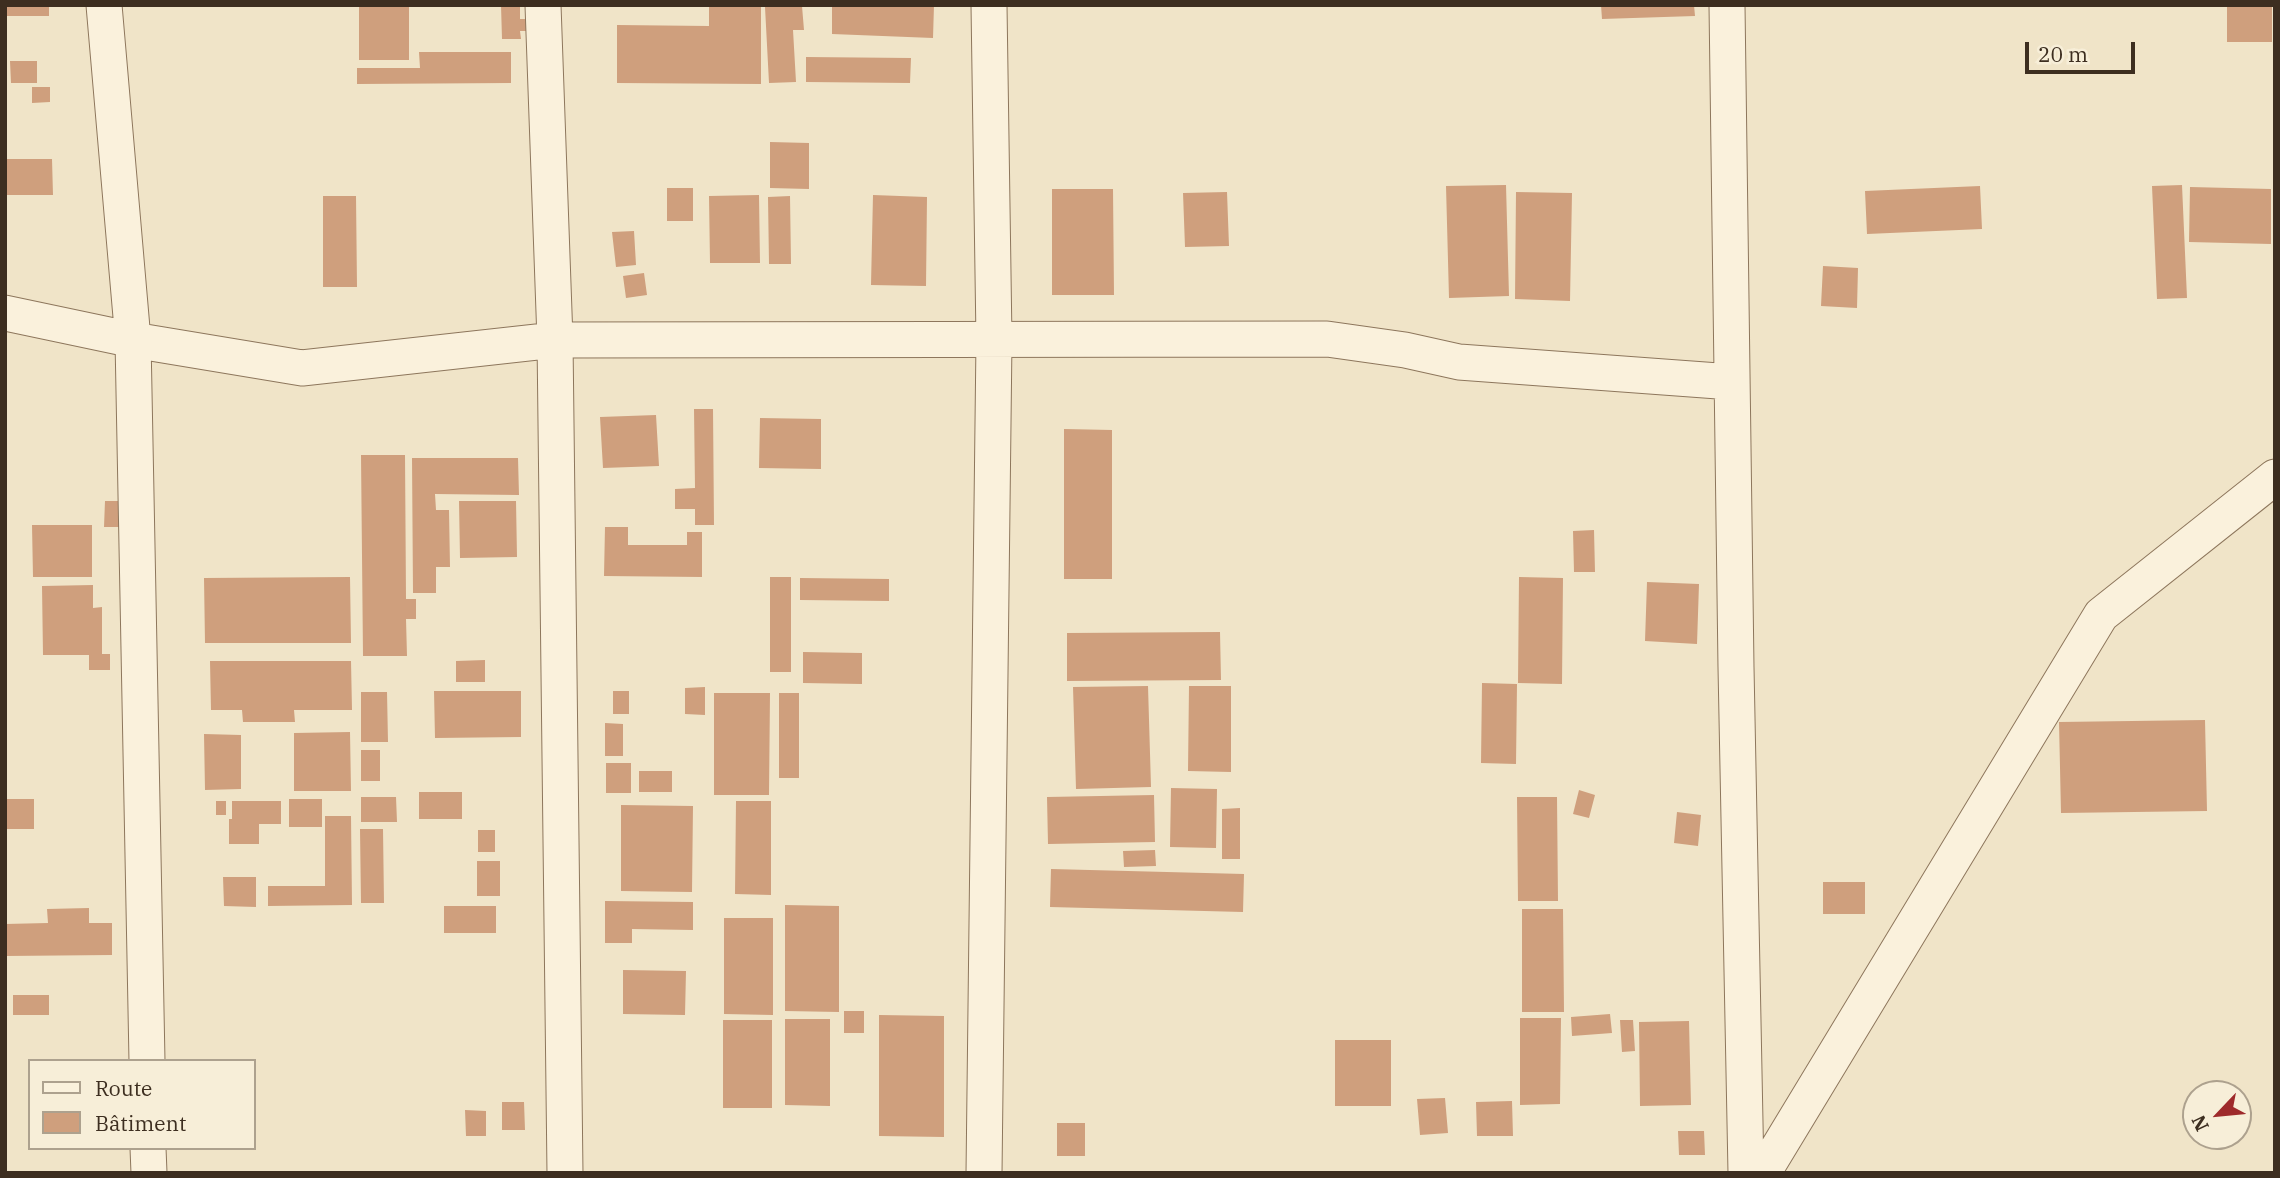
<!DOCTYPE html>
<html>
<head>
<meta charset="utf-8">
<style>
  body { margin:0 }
  #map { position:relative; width:2280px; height:1178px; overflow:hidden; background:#f0e4c8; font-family:"IBM Plex Serif",serif }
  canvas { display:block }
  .frame { position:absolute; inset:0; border:7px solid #3d2e20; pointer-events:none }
  .legend { position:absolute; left:28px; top:1059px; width:228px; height:91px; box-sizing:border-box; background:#f7eed8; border:2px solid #ada18e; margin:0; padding:9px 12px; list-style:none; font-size:21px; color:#3d2e20 }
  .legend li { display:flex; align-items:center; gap:14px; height:35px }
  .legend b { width:35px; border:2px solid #ada18e }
  .north { position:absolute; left:2182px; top:1080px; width:70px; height:70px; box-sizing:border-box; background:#f7eed8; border:2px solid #ada18e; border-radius:50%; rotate:244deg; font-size:19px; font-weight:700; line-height:28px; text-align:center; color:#3d2e20 }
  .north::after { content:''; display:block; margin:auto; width:24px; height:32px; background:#9e2a2b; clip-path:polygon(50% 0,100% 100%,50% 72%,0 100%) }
  .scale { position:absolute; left:2025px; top:42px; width:110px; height:32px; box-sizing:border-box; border:4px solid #3d2e20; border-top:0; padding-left:9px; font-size:21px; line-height:24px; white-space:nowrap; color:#3d2e20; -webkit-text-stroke:5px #f7eed8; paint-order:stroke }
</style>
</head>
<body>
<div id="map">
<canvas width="2280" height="1178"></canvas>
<div class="frame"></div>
<ul class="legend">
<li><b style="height:9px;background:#faf1dc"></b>Route</li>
<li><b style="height:19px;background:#cf9f7d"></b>Bâtiment</li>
</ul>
<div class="north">N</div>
<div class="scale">20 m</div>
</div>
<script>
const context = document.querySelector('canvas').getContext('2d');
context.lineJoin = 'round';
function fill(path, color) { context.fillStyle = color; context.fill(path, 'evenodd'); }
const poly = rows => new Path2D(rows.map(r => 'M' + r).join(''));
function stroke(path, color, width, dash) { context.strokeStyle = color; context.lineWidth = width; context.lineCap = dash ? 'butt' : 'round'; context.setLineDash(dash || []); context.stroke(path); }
const building = poly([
  [5,5,49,5,49,16,5,16],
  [359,5,409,5,409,60,359,60],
  [501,5,520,5,520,19,530,19,530,31,520,31,521,39,502,39],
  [709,5,761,5,761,84,617,83,617,25,709,26],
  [832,5,934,5,933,38,832,34],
  [1601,5,1694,5,1695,16,1602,19],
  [2227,5,2272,5,2272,42,2227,42],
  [802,6,804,30,793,30,796,82,769,83,765,7],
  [419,52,511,52,511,83,357,84,357,68,420,68],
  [806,57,911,58,910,83,806,82],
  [10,61,37,61,37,83,11,83],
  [32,87,50,87,50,102,32,103],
  [770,142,809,143,809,189,770,188],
  [5,159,52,159,53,195,5,195],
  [1506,185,1509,296,1449,298,1446,186],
  [2182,185,2187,298,2157,299,2152,186],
  [1980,186,1982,229,1867,234,1865,191],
  [2190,187,2271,189,2271,244,2189,242],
  [667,188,693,188,693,221,667,221],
  [1052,189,1113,189,1114,295,1052,295],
  [1227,192,1229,246,1185,247,1183,193],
  [1516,192,1572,193,1570,301,1515,299],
  [759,195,760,263,710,263,709,196],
  [873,195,927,197,926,286,871,285],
  [323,196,356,196,357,287,323,287],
  [790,196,791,264,769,264,768,197],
  [634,231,636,265,616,267,612,232],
  [1823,266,1858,268,1857,308,1821,306],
  [644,273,647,295,626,298,623,276],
  [694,409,713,409,714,525,695,525,695,509,675,509,675,489,695,488],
  [656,415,659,466,603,468,600,417],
  [760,418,821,419,821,469,759,468],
  [1064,429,1112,430,1112,579,1064,579],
  [361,455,405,455,406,599,416,599,416,619,406,619,407,656,363,656],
  [412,458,518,458,519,495,435,494,436,510,449,510,450,567,436,567,436,593,413,593],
  [105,501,120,501,120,527,104,527],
  [459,501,516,501,517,557,460,558],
  [32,525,92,525,92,577,33,577],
  [605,527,628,527,628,545,687,545,687,532,702,532,702,577,604,576],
  [1594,530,1595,572,1574,572,1573,531],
  [350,577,351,643,205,643,204,578],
  [770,577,791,577,791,672,770,672],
  [1519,577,1563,578,1562,684,1518,683],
  [800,578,889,579,889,601,800,600],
  [1647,582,1699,584,1697,644,1645,641],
  [93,585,93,608,102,607,102,654,110,654,110,670,89,670,89,655,43,655,42,586],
  [1220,632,1221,680,1067,681,1067,633],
  [803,652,862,653,862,684,803,683],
  [485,660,485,682,456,682,456,661],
  [210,661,351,661,352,710,294,710,295,722,243,722,242,710,211,710],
  [1482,683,1517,684,1516,764,1481,763],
  [1148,686,1151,787,1076,789,1073,687],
  [1189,686,1231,686,1231,772,1188,771],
  [705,687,705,715,685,714,685,688],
  [434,691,521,691,521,737,435,738],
  [613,691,629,691,629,714,613,714],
  [361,692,387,692,388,742,361,742],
  [714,693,770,693,769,795,714,795],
  [779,693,799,693,799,778,779,778],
  [2205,720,2207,811,2061,813,2059,722],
  [605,723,623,724,623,756,605,756],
  [350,732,351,791,294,791,294,733],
  [204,734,241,735,241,789,205,790],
  [361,750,380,750,380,781,361,781],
  [606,763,631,763,631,793,606,793],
  [639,771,672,771,672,792,639,792],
  [1171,788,1217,789,1216,848,1170,847],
  [1579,790,1595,795,1589,818,1573,814],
  [419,792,462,792,462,819,419,819],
  [1154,795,1155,842,1048,844,1047,797],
  [361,797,396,797,397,822,361,822],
  [1517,797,1557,797,1558,901,1518,901],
  [5,799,34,799,34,829,5,829],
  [289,799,322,799,322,827,289,827],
  [216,801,226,801,226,815,216,815],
  [232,801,281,801,281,824,259,824,259,844,229,844,229,819,232,819],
  [736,801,771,801,771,895,735,894],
  [621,805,693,806,692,892,621,891],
  [1240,808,1240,859,1222,859,1222,809],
  [1677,812,1701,815,1698,846,1674,843],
  [325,816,351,816,352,905,268,906,268,886,325,886],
  [360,829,383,829,384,903,361,903],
  [478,830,495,830,495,852,478,852],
  [1155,850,1156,866,1124,867,1123,851],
  [477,861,500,861,500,896,477,896],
  [1051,869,1244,874,1243,912,1050,907],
  [223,877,256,877,256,907,224,906],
  [1823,882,1865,882,1865,914,1823,914],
  [605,901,693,902,693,930,632,929,632,943,605,943],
  [785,905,839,906,839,1012,785,1011],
  [444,906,496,906,496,933,444,933],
  [89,908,89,923,112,923,112,955,5,956,5,924,48,923,47,909],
  [1522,909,1563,909,1564,1012,1522,1012],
  [724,918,773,918,773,1015,724,1014],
  [623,970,686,971,685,1015,623,1014],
  [13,995,49,995,49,1015,13,1015],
  [844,1011,864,1011,864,1033,844,1033],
  [1610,1014,1612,1033,1572,1036,1571,1017],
  [879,1015,944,1016,944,1137,879,1136],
  [1520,1018,1561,1018,1560,1104,1520,1105],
  [785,1019,830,1019,830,1106,785,1105],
  [723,1020,772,1020,772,1108,723,1108],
  [1620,1020,1633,1020,1635,1051,1622,1052],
  [1689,1021,1691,1105,1640,1106,1639,1022],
  [1335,1040,1391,1040,1391,1106,1335,1106],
  [1445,1098,1448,1133,1420,1135,1417,1099],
  [1512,1101,1513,1136,1477,1136,1476,1102],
  [502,1102,524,1102,525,1130,502,1130],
  [465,1110,486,1111,486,1136,466,1136],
  [1057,1123,1085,1123,1085,1156,1057,1156],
  [1678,1131,1704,1131,1705,1155,1679,1155]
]);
const minor = poly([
  [104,5,133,340,147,1061],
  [543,5,555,340,565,1173],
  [1727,5,1736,667,1746,1173],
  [5,313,133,340,302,368,555,340,1327,339,1405,350,1459,362,1732,382],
  [148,1148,149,1173],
  [984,1173,994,340,989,5],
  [1763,1173,2101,615,2275,477]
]);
fill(building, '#cf9f7d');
stroke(minor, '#8d765c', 37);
stroke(minor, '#faf1dc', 35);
</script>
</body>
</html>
